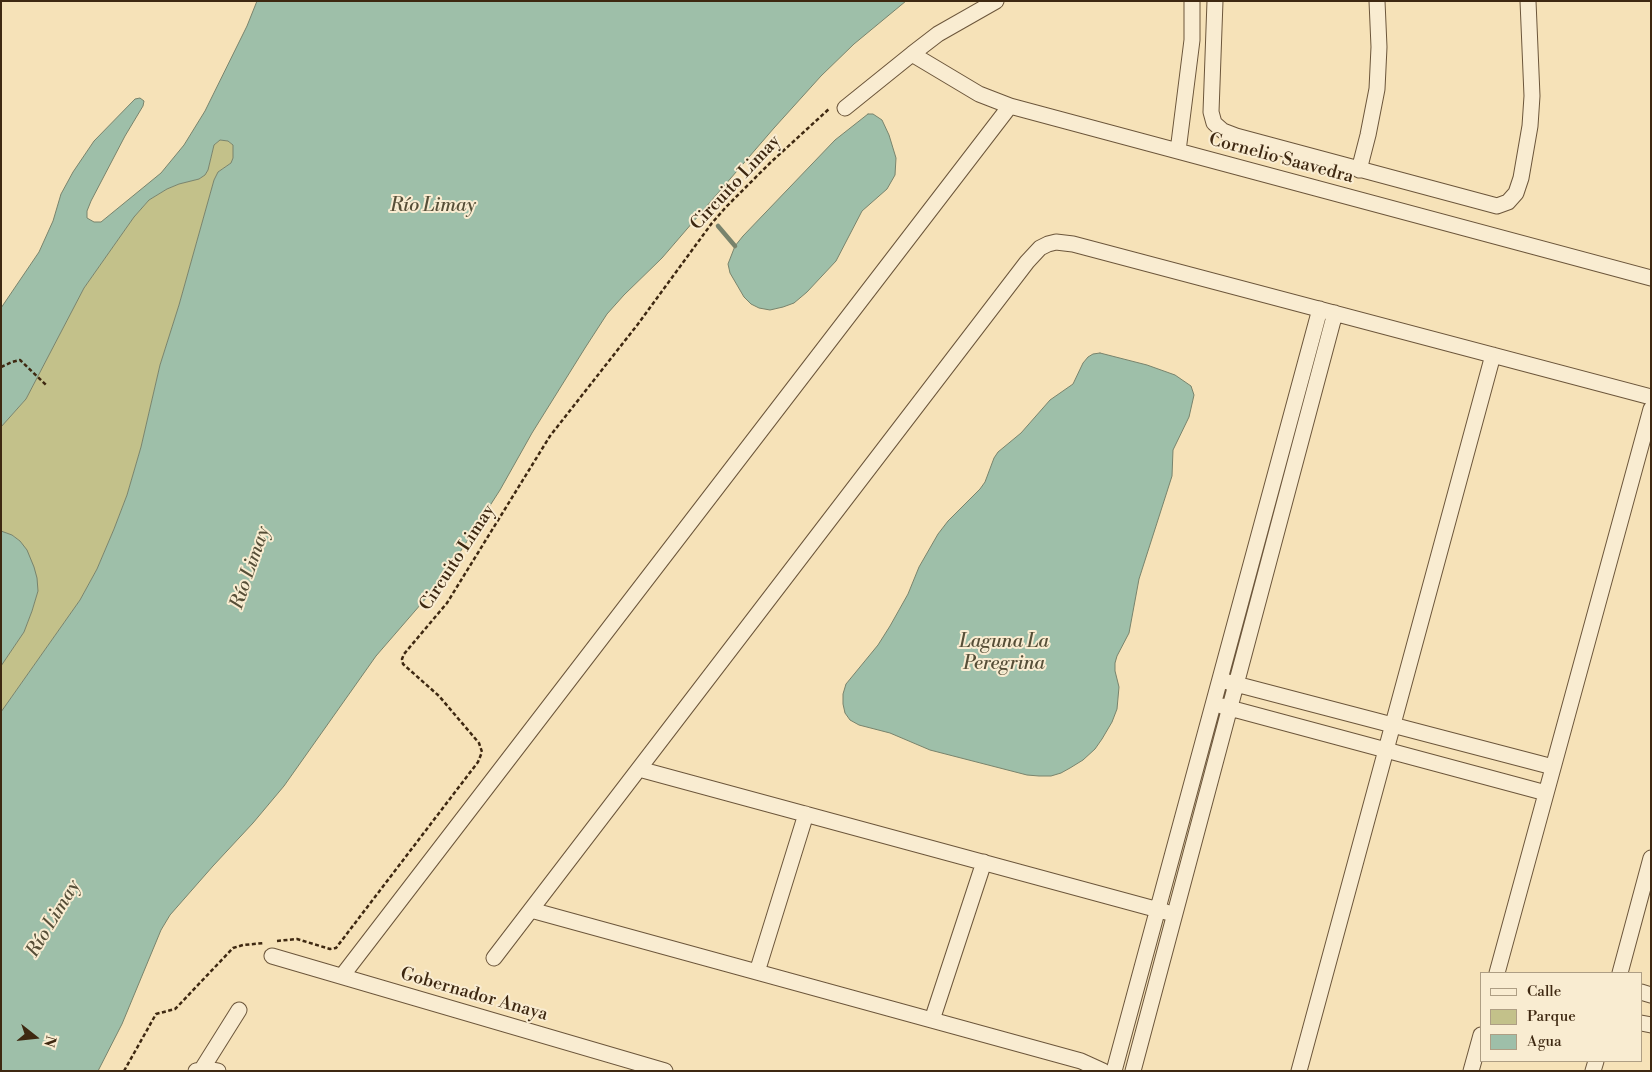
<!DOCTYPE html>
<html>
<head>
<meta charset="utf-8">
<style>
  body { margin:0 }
  #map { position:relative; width:1652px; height:1072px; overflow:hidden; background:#f6e2b8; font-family:"Libre Bodoni",serif }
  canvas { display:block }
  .frame { position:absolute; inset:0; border:2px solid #3e2811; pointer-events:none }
  .legend { position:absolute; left:1480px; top:972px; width:162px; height:90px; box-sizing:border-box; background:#f9ecd1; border:1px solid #ae9e84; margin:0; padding:6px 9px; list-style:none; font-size:15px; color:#3e2811 }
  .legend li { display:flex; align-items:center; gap:10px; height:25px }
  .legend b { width:25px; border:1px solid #ae9e84 }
  .north { position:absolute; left:10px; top:1012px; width:50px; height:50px; -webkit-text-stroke:4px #f9ecd1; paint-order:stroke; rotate:106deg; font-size:14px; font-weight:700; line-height:20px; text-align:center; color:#3e2811 }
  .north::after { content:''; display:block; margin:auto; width:18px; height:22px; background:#3e2811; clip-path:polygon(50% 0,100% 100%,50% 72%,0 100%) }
</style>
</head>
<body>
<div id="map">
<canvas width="1652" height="1072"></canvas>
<div class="frame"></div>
<ul class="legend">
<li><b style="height:6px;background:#f9ecd1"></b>Calle</li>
<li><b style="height:14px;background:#c3c18a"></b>Parque</li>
<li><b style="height:14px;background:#9ebfa9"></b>Agua</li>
</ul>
<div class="north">N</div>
</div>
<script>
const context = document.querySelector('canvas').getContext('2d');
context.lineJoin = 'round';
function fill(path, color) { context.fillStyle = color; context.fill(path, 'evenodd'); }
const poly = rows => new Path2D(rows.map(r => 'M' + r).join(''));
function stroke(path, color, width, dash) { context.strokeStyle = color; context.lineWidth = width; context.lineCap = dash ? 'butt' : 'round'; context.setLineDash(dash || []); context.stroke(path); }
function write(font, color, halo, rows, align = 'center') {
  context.font = font + ' "Libre Bodoni",serif'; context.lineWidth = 4; context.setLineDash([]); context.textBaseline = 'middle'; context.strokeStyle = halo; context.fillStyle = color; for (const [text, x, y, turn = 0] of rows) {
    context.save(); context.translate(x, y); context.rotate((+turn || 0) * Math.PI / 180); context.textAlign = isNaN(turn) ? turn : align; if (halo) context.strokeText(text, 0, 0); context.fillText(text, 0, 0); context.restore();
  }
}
const green = poly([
  [220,140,228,141,233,145,233,158,231,163,218,172,214,180,179,305,160,365,141,447,127,495,114,529,97,569,80,600,1,712,1,666,24,632,32,611,38,591,20,541,12,535,1,531,1,427,26,399,84,288,134,217,149,200,167,189,179,184,199,179,205,175,208,170,214,145]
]);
const water = poly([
  [257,1,906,1,854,44,821,76,774,128,662,258,624,295,607,314,585,348,532,433,500,490,453,563,434,589,376,656,284,786,253,823,213,866,170,915,161,930,122,1024,98,1071,1,1071,1,712,80,600,97,569,114,529,127,495,141,447,160,365,179,305,214,180,218,172,231,163,233,158,233,145,228,141,220,140,214,145,208,170,205,175,199,179,179,184,167,189,149,200,134,217,84,288,26,399,1,427,1,308,39,252,53,221,61,194,73,172,94,141,135,99,140,98,144,101,143,106,125,136,91,201,87,211,87,218,94,222,101,222,161,173,184,145,205,111,247,26,257,1],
  [868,114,873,114,882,120,889,135,896,158,895,175,887,189,862,211,836,261,807,292,794,303,783,307,770,310,759,308,751,304,744,297,730,273,728,264,735,246,743,236,835,140,868,114],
  [1100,353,1147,365,1175,375,1191,386,1194,395,1189,417,1173,450,1172,476,1139,579,1129,633,1117,656,1115,663,1115,671,1119,687,1117,709,1112,722,1102,739,1095,749,1083,760,1070,768,1061,773,1051,776,1039,776,1027,775,930,750,890,733,859,725,850,720,845,713,843,704,843,694,846,684,878,645,890,626,908,594,919,567,938,534,948,521,980,489,985,482,994,458,998,452,1021,433,1050,400,1073,384,1083,363,1088,357,1093,354,1100,353],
  [1,531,12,535,20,541,27,550,34,567,37,578,38,591,32,611,24,632,1,666,1,531]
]);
const stream = poly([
  [718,226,735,246]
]);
const path = poly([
  [1,367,12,362,20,360,46,385],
  [277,941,297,939,330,949,336,948,478,762,482,752,479,743,439,696,403,664,402,659,404,654,447,603,550,436,638,324,712,223,726,207,770,163,830,108],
  [124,1071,156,1014,175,1009,179,1005,233,948,243,945,264,943]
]);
const minor = poly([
  [1215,1,1211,112,1214,123,1223,131,1236,136,1497,206,1508,202,1516,193,1521,178,1530,126,1532,96,1528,1],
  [912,54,979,94,1010,106,1651,278],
  [845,108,912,54,938,34,996,1],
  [1178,151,1192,40,1192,1],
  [1359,170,1368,135,1377,89,1379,47,1377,1],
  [1228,682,1553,767],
  [1222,706,1546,793],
  [639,769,1166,912],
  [531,910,1081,1061,1103,1071],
  [272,956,665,1071],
  [494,958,1027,262,1040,248,1048,244,1056,242,1073,244,1651,397],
  [757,972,806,814],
  [1497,973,1651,409],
  [1620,973,1651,858],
  [342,976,1010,106],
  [1641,992,1651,995],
  [932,1020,984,862],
  [1641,1023,1651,1025],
  [202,1069,239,1010],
  [196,1071,208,1069,218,1071],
  [1114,1071,1320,309],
  [1133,1071,1335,313],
  [1299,1071,1493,355],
  [1471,1071,1481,1035],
  [1593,1071,1596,1061]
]);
const streetNames = [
  ["Cornelio Saavedra",1281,159,15],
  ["Circuito Limay",736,183,-47],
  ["Circuito Limay",458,558,-57],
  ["Gobernador Anaya",474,995,16]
];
const waterNames = [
  ["Río Limay",433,206],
  ["Río Limay",251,568,-71],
  ["Laguna La",1004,642],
  ["Peregrina",1004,664],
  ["Río Limay",54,919,-59]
];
fill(green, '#c3c18a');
fill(water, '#9ebfa9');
stroke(water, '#78836c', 1);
stroke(stream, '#78836c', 4.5);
stroke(minor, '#6c563b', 17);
stroke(path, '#3e2811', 2.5, [4, 2.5]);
stroke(minor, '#f9ecd1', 15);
write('18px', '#3e2811', '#f9ecd1', streetNames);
write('italic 19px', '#564e37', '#f9ecd1', waterNames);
</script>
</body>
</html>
